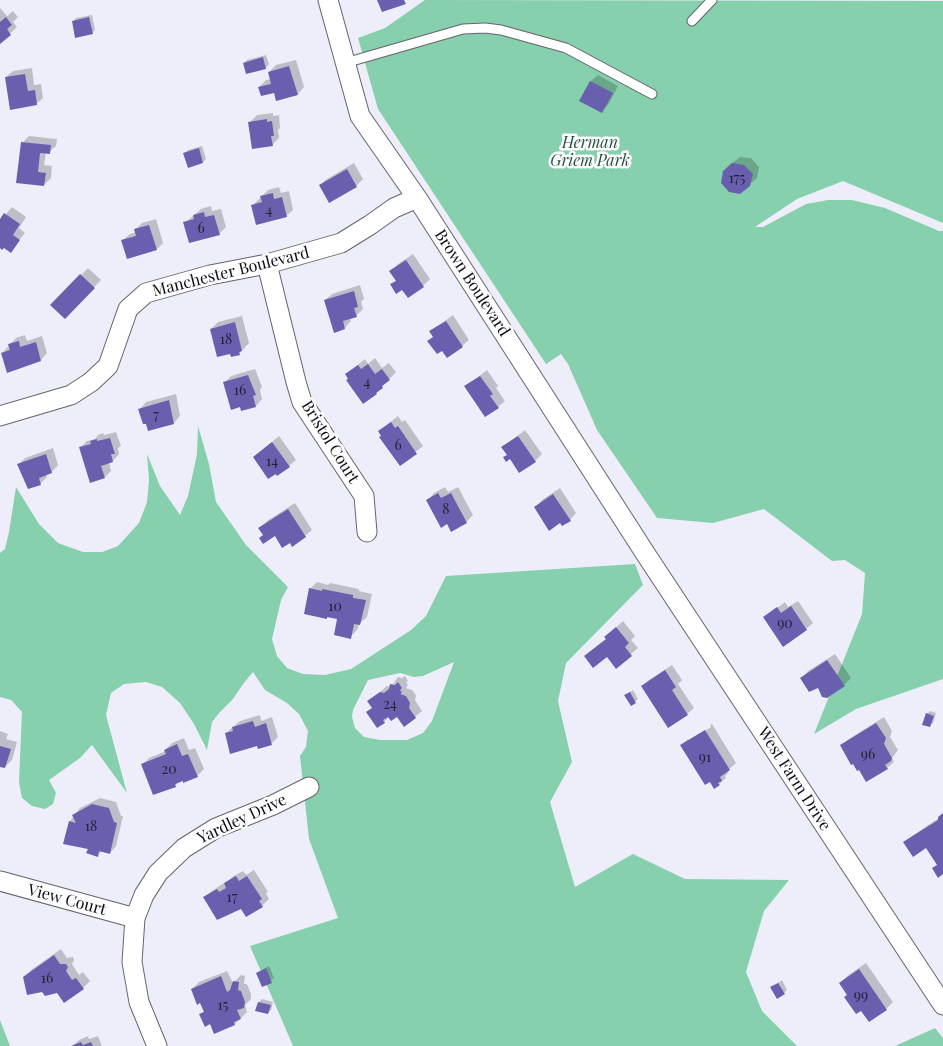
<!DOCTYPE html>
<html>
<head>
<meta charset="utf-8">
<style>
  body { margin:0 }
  canvas { display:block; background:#eeeefa }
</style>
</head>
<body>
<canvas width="943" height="1046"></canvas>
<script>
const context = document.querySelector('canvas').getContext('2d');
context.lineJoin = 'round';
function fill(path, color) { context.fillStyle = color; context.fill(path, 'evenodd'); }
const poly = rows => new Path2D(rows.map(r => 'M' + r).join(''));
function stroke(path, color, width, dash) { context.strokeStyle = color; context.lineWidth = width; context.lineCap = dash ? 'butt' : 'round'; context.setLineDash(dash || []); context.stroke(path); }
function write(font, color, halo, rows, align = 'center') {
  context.font = font + ' "Playfair Display",serif'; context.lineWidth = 5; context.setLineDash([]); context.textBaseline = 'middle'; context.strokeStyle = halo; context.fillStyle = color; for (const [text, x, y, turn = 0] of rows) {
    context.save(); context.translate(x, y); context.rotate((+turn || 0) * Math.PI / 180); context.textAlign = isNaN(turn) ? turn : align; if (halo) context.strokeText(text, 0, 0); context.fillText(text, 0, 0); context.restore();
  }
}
const green = poly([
  [425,0,943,1,943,223,843,181,797,199,755,227,763,227,806,204,828,200,852,200,885,208,939,231,943,231,943,679,856,709,814,734,862,614,865,573,845,560,832,561,764,509,713,523,657,518,597,430,568,364,561,354,546,364,378,109,358,38,385,28],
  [198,426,209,464,216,502,246,545,288,587,281,600,272,639,277,656,287,668,303,674,325,675,351,669,411,630,426,616,446,576,635,564,643,585,566,663,558,701,572,762,550,802,575,887,633,854,685,879,789,880,764,911,746,972,762,1011,797,1046,293,1046,250,946,338,918,309,839,300,756,306,747,308,731,299,714,287,703,265,690,253,672,243,684,233,699,220,712,212,722,207,750,194,724,180,703,162,687,146,682,124,684,111,693,106,715,127,793,92,745,80,758,49,780,56,793,53,804,45,809,32,806,22,798,19,782,22,712,11,700,0,697,0,553,5,549,9,532,16,487,39,524,58,543,83,552,102,552,118,546,139,523,147,502,149,480,147,454,160,486,180,515,188,496,197,454],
  [454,662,432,721,423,733,407,740,380,740,364,737,355,728,352,717,353,710,368,680,400,673,414,677,423,676],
  [0,1020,10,1046,0,1046],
  [935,1028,943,1038,943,1046,895,1046]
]);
const shadow = poly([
  [0,8,7,16,13,11,18,17,13,22,17,27,0,43],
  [92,15,95,30,92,33,73,22,76,18],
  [266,55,269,64,266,68,247,73,244,63,247,60],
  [296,60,304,87,298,94,277,99,275,92,259,87,266,80,271,79,269,72,276,65],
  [32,68,34,85,41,84,43,98,36,104,6,77,13,71],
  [598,75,618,86,608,105,601,111,580,100,591,81],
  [273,113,273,116,279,115,280,128,278,130,279,138,272,145,250,122,257,115],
  [29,136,57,139,56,146,49,152,46,152,44,165,52,166,51,178,44,185,22,143],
  [202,146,206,159,203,162,185,153,188,150],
  [740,157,751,158,759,167,757,178,749,185,731,164],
  [354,163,363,179,356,186,320,185,327,179],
  [279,187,281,193,289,191,293,210,286,216,253,205,268,190],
  [211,206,212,211,221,209,226,227,219,234,185,223,201,209],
  [12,207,26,217,19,228,25,233,10,251,4,246,0,247,0,221],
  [156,219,163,243,157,249,123,240,130,234,136,232,136,229,142,223],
  [413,254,430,279,423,286,403,289,392,285,397,280,391,271,398,264],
  [88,268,101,280,65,317,52,305],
  [360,285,364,299,361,302,363,309,356,316,350,318,351,321,345,328,325,300,332,294],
  [453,315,469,340,462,346,442,349,429,341,434,336,431,331],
  [242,316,249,343,239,354,211,329,218,322],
  [25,335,27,341,42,336,47,353,41,360,2,353,16,338],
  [375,358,382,368,389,363,396,372,376,393,363,402,346,374,365,359,368,364],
  [255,369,262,387,260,390,262,399,256,406,242,410,240,406,224,383,231,376],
  [487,370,498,386,496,388,505,401,498,407,466,387],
  [176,394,180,416,174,423,140,409,146,402],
  [398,416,402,422,405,420,423,446,400,464,379,431],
  [525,430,542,454,535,461,508,454,503,447],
  [116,432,121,446,118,448,119,454,113,461,109,462,111,471,105,477,80,448,87,441,95,439,98,435,103,433,104,435],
  [279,436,296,460,278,475,261,451],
  [53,448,58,465,52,472,46,474,47,477,40,484,19,464,25,458],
  [445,487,448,492,458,487,473,515,466,522,447,523,428,500,434,493],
  [560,488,576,513,570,520,536,507,542,500],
  [295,503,312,530,305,536,290,542,275,535,264,534,260,528,267,521],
  [317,582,328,585,330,583,359,589,359,591,372,594,367,617,359,624,357,630,350,637,339,618,329,616,327,618,310,589],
  [798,601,813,623,806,629,765,617,785,602,788,607],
  [623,621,635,636,631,640,638,648,616,667,606,637],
  [835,654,851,678,844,685,802,678,808,671],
  [672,665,682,680,678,684,694,708,687,714,643,686,649,680],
  [405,676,408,681,406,682,408,685,406,688,412,690,416,695,415,700,422,711,415,717,397,715,390,716,384,722,369,701,387,686,391,687,398,677,402,678],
  [633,690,638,699,632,704,626,695],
  [930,711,936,713,933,723,930,726,927,714],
  [260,715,261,721,272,717,278,737,271,744,226,733,240,721],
  [884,717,892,731,890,737,898,750,892,758,894,762,887,768,859,768,842,745,849,739],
  [712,724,736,763,727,771,728,773,725,776,726,778,719,784,682,745,688,739,688,742,711,727,710,725],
  [0,731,8,734,6,739,17,742,12,760,5,767,0,766],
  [184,738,189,750,195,748,204,769,197,776,180,781,175,786,143,764,149,758,166,751,165,750,172,743],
  [100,798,116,802,121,816,123,816,116,846,110,853,102,851,98,855,89,848,70,821,80,808],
  [943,813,943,873,926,846,905,843,912,836,939,818],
  [254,870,268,892,266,893,269,899,262,906,247,915,241,907,205,897,212,891,224,883,225,884,232,877,243,871,246,875],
  [61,949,67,958,73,957,74,960,72,964,79,975,83,972,90,981,83,988,57,992,24,977,31,970],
  [866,963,893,1002,886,1009,848,995,840,983,847,976],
  [269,966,274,978,263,985,258,973],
  [227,971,233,983,241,975,245,976,244,984,247,984,251,994,251,999,245,1005,247,1012,235,1024,215,1033,211,1023,201,1014,205,1010,192,989,199,982],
  [782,980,787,990,784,993,772,987],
  [262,999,273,1002,271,1010,268,1013,257,1010,259,1002],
  [88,1036,89,1039,98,1036,102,1046,72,1046,79,1040]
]);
const building = poly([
  [377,0,404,0,406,4,382,12],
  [6,17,12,25,7,29,11,35,0,44,0,22],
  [89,17,93,34,75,38,72,21],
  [263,57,266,69,246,74,243,63],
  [289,66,298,95,276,101,274,93,261,96,258,87,271,84,268,72],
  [25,74,28,91,35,90,37,105,10,110,5,77],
  [590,81,613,93,602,113,579,101],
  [267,119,267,122,272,121,274,136,271,136,273,146,252,149,248,122],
  [21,142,51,145,50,154,40,153,38,172,46,173,44,186,16,183],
  [199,148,203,163,188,168,183,153],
  [732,163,744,165,753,174,750,186,740,194,729,192,721,183,723,171],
  [347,169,357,187,329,203,319,185],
  [273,193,274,199,282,197,287,217,256,225,251,205,262,202,260,196],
  [204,212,205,217,214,215,220,235,189,243,183,222,194,219,193,215],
  [4,213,20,224,13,235,20,240,11,253,4,248,2,250,0,248,0,219],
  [149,225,157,250,127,259,121,240,136,236,134,229],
  [406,260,424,287,408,298,402,290,396,294,390,284,396,281,389,271],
  [80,274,95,288,65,319,50,305],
  [354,291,358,307,354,308,357,317,343,321,345,329,334,333,324,300],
  [446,321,463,347,447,358,442,351,437,354,427,341,433,337,429,331],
  [235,322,242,351,239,352,240,355,231,357,230,354,217,357,210,329],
  [19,341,20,347,36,342,41,361,7,373,1,353,10,350,8,344],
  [368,364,375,374,382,369,390,380,382,386,383,388,376,393,377,394,363,404,346,380,348,379,345,374,358,365,361,369],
  [248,375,256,395,253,396,256,407,241,411,240,407,231,410,223,382],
  [480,376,493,394,490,396,499,408,485,417,464,386],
  [169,400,174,424,148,431,146,424,143,424,138,409],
  [391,422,395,428,398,426,417,454,400,466,379,437,381,436,378,431],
  [518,436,536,462,519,473,510,459,506,462,503,457,507,455,501,447],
  [110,438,115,454,111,454,113,462,101,466,105,478,90,483,79,447,91,444,90,441,97,439,97,441],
  [272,442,290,467,277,476,276,474,268,479,253,457],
  [46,454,52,473,39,478,41,485,28,489,17,464],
  [438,493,441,498,451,493,467,523,451,532,447,524,441,528,426,500],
  [553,494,571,521,562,526,560,523,549,531,534,507],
  [288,509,306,537,292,547,290,543,282,548,275,536,263,544,259,538,263,535,258,528],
  [309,588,322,591,322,589,353,595,353,598,366,600,360,625,354,624,351,639,334,635,337,619,327,617,327,619,304,614],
  [791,606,807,630,783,647,763,617,777,607,781,613],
  [616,627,629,643,625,647,632,656,616,669,607,657,593,668,584,656,606,639,604,637],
  [827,660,845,686,827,698,822,697,818,688,809,692,800,678],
  [665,670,676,687,672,690,688,715,668,728,641,686],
  [398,682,402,688,400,690,402,693,400,694,406,696,410,703,409,708,416,718,404,727,397,717,391,721,388,717,383,720,385,723,377,728,366,712,372,708,367,701,380,692,384,693,389,689,390,684,395,685],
  [630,692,636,703,631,706,624,695],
  [926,713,934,716,930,727,922,725],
  [253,721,255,727,266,723,272,745,258,749,257,746,230,754,225,733,233,731,232,727],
  [876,723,886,738,884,744,892,758,891,761,885,765,888,769,866,782,859,770,857,771,853,764,851,765,840,745],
  [705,730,730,770,720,777,722,781,718,783,720,785,714,789,710,782,705,785,680,745],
  [177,744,182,756,188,754,198,777,183,783,183,781,175,784,176,787,153,795,141,764,166,754,164,750],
  [0,746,11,749,5,768,0,767],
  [92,804,109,808,114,822,117,823,110,854,99,851,98,857,86,853,88,849,63,844,69,821,76,823,72,815],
  [943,813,943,874,938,878,932,868,937,865,926,848,913,857,903,842,938,820,938,817],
  [236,876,239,881,247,876,262,899,259,901,263,907,246,917,241,909,217,920,203,897,217,889,219,892,226,888,224,883],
  [54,955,60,964,66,964,68,967,66,971,72,980,76,978,84,989,64,1003,57,993,45,996,42,992,27,995,23,977],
  [266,968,272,983,262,987,256,973],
  [859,969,887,1010,869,1022,861,1011,856,1014,844,997,847,995,839,983],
  [221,976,227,992,230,990,233,981,239,982,238,990,241,991,245,1002,244,1008,237,1010,241,1019,234,1022,235,1025,214,1034,210,1024,205,1027,199,1014,204,1012,200,1003,197,1005,191,989],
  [778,983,785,994,777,999,770,987],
  [258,1002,271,1005,268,1014,255,1011],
  [81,1042,83,1045,91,1042,93,1046,71,1046]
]);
const lane = poly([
  [692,21,712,0],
  [345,63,463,29,485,28,501,30,566,48,652,94]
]);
const street = poly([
  [328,0,360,116,417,198,645,553,943,1005],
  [267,264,296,382,302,402,364,496,367,532],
  [0,416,71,395,91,382,108,366,128,309,146,293,210,275,267,264,341,243,370,225,394,208,417,198],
  [0,881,135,918],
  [157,1046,139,1002,132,962,135,918,144,895,158,873,184,848,216,828,273,805,309,787]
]);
const numberNames = [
  ["175",737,179],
  ["4",269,211],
  ["6",201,229],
  ["18",226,340],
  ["4",367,383],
  ["16",240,391],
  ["7",156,416],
  ["6",398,446],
  ["14",272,462],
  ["8",446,510],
  ["10",335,607],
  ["90",785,624],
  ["24",390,705],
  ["96",868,755],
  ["91",705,758],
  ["20",169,770],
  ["18",91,827],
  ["17",232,898],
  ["16",47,979],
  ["99",861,996],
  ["15",223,1006]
];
const parkNames = [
  ["Herman",590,143],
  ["Griem Park",590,161]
];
const streetNames = [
  ["Manchester Boulevard",231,272,-14],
  ["Brown Boulevard",472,283,57],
  ["Bristol Court",330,442,58],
  ["West Farm Drive",794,779,57],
  ["Yardley Drive",242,819,-25],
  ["View Court",67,900,15]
];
fill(green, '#87d0ad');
fill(shadow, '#0003');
fill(building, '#6860ae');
stroke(lane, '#64646e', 11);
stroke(street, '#64646e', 21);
stroke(lane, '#fff', 9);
stroke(street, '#fff', 19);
write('14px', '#232037', null, numberNames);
write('italic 16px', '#25513e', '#fdfdff', parkNames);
write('16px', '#0c0b0f', '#fdfdff', streetNames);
</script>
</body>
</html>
